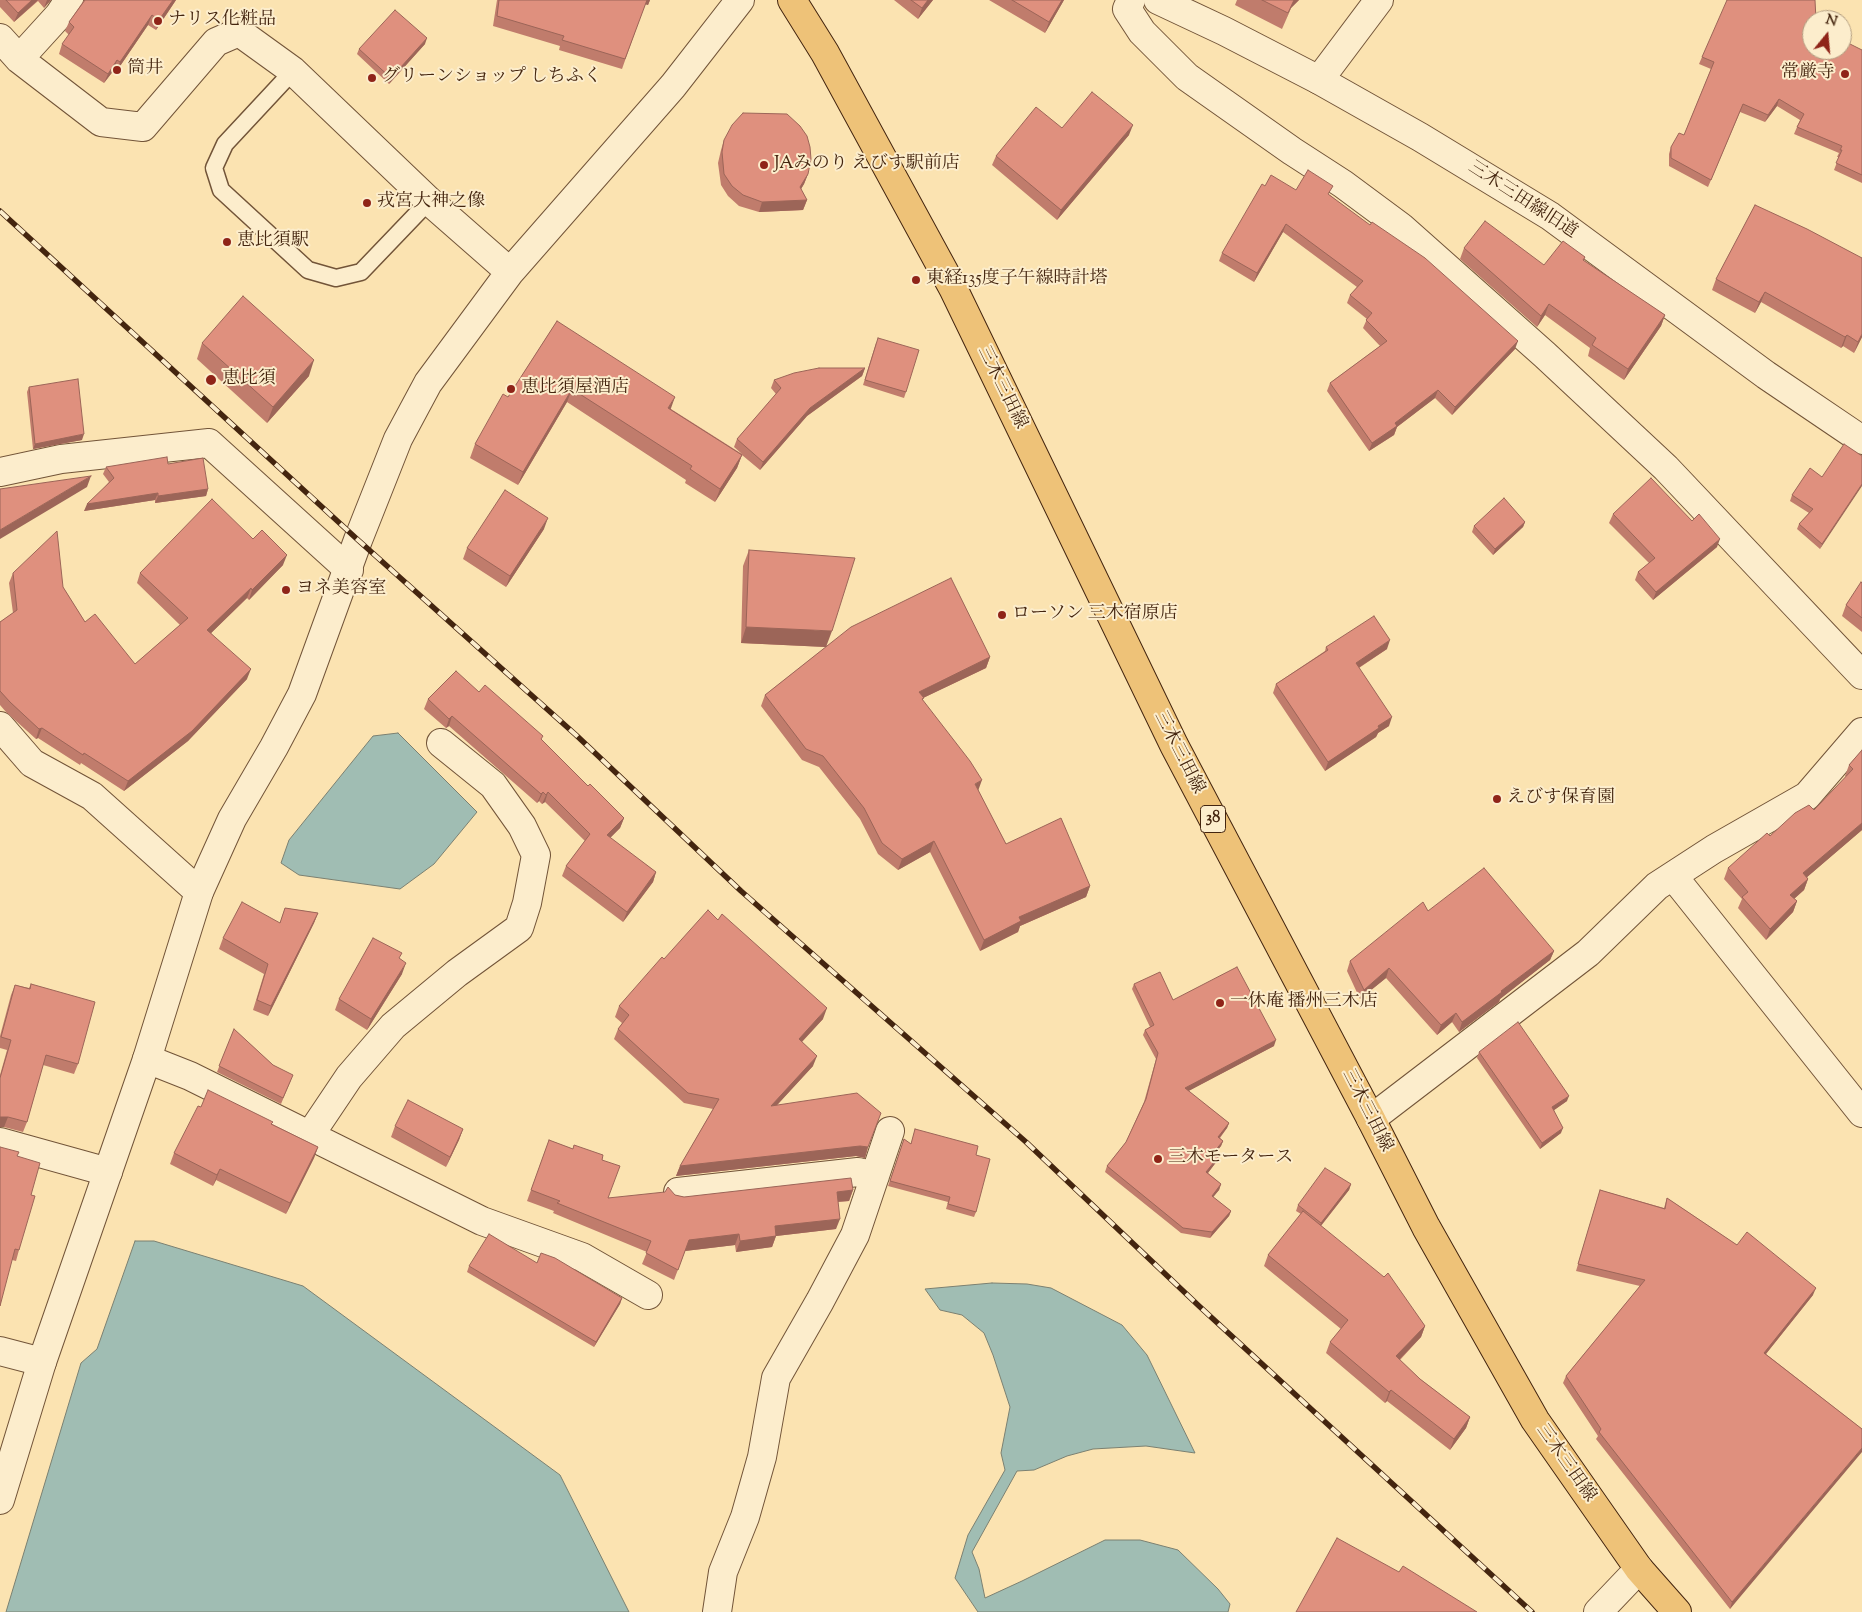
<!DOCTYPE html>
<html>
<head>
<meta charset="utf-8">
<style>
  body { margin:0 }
  #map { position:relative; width:1862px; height:1612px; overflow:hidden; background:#fbe3b1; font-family:"Sorts Mill Goudy",serif }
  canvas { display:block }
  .north { position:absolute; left:1802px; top:10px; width:50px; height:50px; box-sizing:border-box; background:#fcedcc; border:1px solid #b29d80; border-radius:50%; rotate:17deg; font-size:14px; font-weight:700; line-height:20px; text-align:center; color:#44250f }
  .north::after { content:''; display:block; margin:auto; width:18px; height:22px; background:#8f2418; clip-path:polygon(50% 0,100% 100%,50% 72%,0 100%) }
</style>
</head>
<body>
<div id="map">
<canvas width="1862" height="1612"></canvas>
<div class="north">N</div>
</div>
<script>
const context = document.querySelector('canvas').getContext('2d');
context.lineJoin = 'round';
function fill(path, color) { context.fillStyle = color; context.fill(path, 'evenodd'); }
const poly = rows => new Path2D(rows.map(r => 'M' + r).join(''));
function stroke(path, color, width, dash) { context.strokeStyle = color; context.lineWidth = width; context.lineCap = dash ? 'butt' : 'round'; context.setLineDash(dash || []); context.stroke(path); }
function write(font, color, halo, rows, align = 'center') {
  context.font = font + ' "Sorts Mill Goudy","Noto Serif JP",serif'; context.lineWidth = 4; context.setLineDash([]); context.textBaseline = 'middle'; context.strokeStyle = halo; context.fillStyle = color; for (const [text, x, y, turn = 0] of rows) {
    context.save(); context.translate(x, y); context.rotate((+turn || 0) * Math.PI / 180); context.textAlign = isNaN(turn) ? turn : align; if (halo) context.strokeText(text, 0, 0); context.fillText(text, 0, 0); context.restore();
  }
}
const water = poly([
  [398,733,477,812,434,864,400,889,299,875,281,863,289,840,373,736,398,733],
  [135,1241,154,1241,303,1286,560,1475,629,1612,6,1612,81,1363,97,1349,135,1241],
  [992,1283,1027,1284,1051,1288,1122,1325,1147,1355,1195,1453,1146,1446,1093,1449,1067,1456,1034,1470,1017,1471,972,1552,979,1569,985,1598,1022,1581,1105,1540,1140,1540,1178,1550,1218,1589,1230,1604,1228,1612,978,1612,955,1578,968,1535,1005,1470,1001,1453,1010,1407,993,1355,984,1333,962,1315,940,1310,925,1289,992,1283]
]);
const service = poly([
  [293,71,225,144,214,168,221,190,308,270,336,278,361,272,429,201]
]);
const minor = poly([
  [1131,0,1127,9,1142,32,1187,77,1292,151,1343,184,1401,227,1545,355,1666,468,1862,675],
  [0,38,19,59,101,122,143,127,216,42,239,32],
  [19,59,59,15,69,0],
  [1319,80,1379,0],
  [0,472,61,459,209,443,349,570],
  [0,726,32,763,92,796,199,892],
  [1673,876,1862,1113],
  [147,1059,190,1076,482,1221,582,1257,648,1295],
  [1371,1119,1588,953,1657,886,1714,849,1807,796,1862,732],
  [310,1135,349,1077,393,1026,457,973,519,928,527,903,536,855,522,826,493,785,441,743],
  [0,1142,108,1172],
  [678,1192,858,1172,875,1176],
  [0,1351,42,1362],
  [717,1612,723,1572,745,1517,762,1457,776,1378,820,1301,855,1235,890,1131],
  [1598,1612,1639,1569]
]);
const tertiary = poly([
  [1158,0,1224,31,1319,80,1420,137,1550,216,1766,375,1862,440],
  [239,32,293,71,429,201,510,272],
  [0,1500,42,1362,147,1059,199,892,232,819,274,747,302,694,358,540,398,439,428,383,510,272,673,86,740,0]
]);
const primary = poly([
  [792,0,825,53,953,288,1174,745,1371,1119,1426,1227,1535,1420,1639,1569,1677,1612]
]);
const rail = poly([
  [0,211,358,540,576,735,741,891,1026,1142,1199,1306,1532,1612]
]);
const wall = poly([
  [0,0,51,0,44,8,38,1,14,22,0,7],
  [84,0,176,0,156,30,148,25,116,72,114,70,104,83,59,54,62,44,69,35,65,31,69,22],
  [497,0,650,0,648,5,645,4,622,69,559,50,560,46,493,26],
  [894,0,933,0,918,19],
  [989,0,1064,0,1045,33],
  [1237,0,1299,0,1291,8,1282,29,1235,5],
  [425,44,389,84,357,54,359,49],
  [1812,50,1862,50,1862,183,1834,170,1839,157,1837,157,1839,153,1794,134,1800,120,1777,106,1765,122,1740,112,1708,187,1669,166,1669,154,1671,147,1684,135,1711,69,1699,64,1702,57],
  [1062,128,1129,135,1057,220,992,165,996,156],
  [724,140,808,174,804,184,801,189,807,200,803,210,759,212,739,206,728,196,721,185,718,163,721,150],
  [1296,190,1330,195,1515,349,1452,415,1435,398,1397,427,1394,435,1369,451,1327,391,1330,383,1380,346,1363,328,1367,319,1347,303,1350,295,1357,287,1283,232,1254,282,1219,261,1222,253],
  [1755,205,1862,337,1854,353,1843,346,1841,348,1761,302,1755,313,1712,290,1716,279],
  [1464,248,1544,265,1585,257,1584,261,1665,315,1661,326,1624,380,1588,356,1590,348,1545,315,1537,327,1460,259],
  [557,321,671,409,742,454,734,447,737,439,776,394,771,388,774,380,865,368,862,376,807,416,760,470,742,455,737,468,715,502,685,483,686,480,567,402,518,485,470,458,475,444,508,397],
  [202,343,309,376,267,423,197,359],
  [876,343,906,392,904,398,863,385],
  [29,387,82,440,33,449,27,392],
  [1862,456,1820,549,1797,529,1799,524,1809,513,1790,501,1792,495,1822,477],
  [168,464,208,489,206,496,155,503,155,500,84,511,109,482,103,474,106,467],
  [1613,514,1717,547,1653,600,1635,580,1638,572,1649,563,1609,523],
  [1525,522,1523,527,1493,555,1472,532,1474,526],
  [544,529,506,587,463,559,467,548],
  [253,539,283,565,249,600,247,598,211,633,247,679,188,741,124,791,81,763,80,765,38,738,36,739,6,712,0,705,0,622,13,613,9,583,13,573,63,587,85,622,135,664,180,625,137,583,140,573],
  [749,550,827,646,990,657,986,668,923,698,923,701,978,790,1006,844,1090,886,1086,897,1020,926,1018,932,980,951,930,852,898,870,878,854,860,819,819,767,802,760,761,706,765,695,826,647,741,643,743,566],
  [1862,583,1862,632,1842,616,1846,605],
  [1326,647,1387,649,1359,668,1389,726,1378,733,1376,737,1325,771,1273,693,1276,684,1325,651],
  [479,692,542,740,588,786,624,818,620,828,610,838,656,872,653,882,623,922,562,876,566,866,585,841,545,802,542,804,539,801,537,803,449,726,446,728,424,709,428,699],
  [1862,750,1862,830,1807,877,1808,879,1804,890,1794,899,1797,901,1793,912,1766,940,1738,908,1742,899,1724,879,1728,868,1770,836,1814,810,1846,777,1845,776,1849,765],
  [285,908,318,913,314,923,268,1016,253,1010,264,974,219,949,223,938,280,923],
  [1428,911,1554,951,1550,960,1500,999,1499,1002,1459,1032,1452,1022,1437,1035,1386,978,1360,999,1347,971,1350,961],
  [400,959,402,974,367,1030,335,1010,339,999],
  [664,959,823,1019,802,1042,813,1066,777,1105,868,1147,865,1158,856,1156,676,1176,680,1166,713,1109,684,1103,614,1039,618,1029,622,1023,615,1017,619,1006],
  [31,984,78,1064,74,1074,43,1065,27,1122,23,1132,4,1127,0,1127,0,1075,7,1050,0,1048,0,1036,11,995,15,985,29,988],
  [1134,984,1173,1000,1274,1046,1188,1091,1229,1123,1227,1128,1220,1138,1223,1141,1221,1146,1215,1153,1219,1156,1217,1161,1208,1173,1221,1184,1219,1190,1213,1197,1231,1211,1229,1216,1210,1238,1181,1233,1105,1172,1107,1166,1126,1142,1144,1102,1156,1059,1143,1035,1145,1030,1150,1027,1132,989],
  [234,1029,273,1065,291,1080,281,1104,217,1072],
  [1479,1052,1567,1101,1554,1110,1561,1133,1540,1149,1477,1058],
  [201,1107,272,1124,318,1147,314,1158,286,1214,216,1180,213,1186,170,1164,174,1153],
  [395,1126,463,1129,459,1140,446,1167,391,1137],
  [915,1129,976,1155,976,1212,974,1217,946,1209,948,1202,888,1186,904,1139,911,1144],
  [549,1140,602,1160,608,1198,675,1195,684,1197,853,1190,849,1201,838,1202,836,1229,776,1236,772,1247,736,1252,735,1245,685,1251,674,1280,642,1264,647,1252,553,1213,554,1211,527,1201],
  [17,1156,31,1195,19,1250,16,1261,12,1260],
  [1351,1184,1349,1190,1321,1226,1425,1326,1421,1337,1400,1360,1420,1379,1470,1417,1466,1428,1450,1450,1387,1401,1385,1403,1326,1353,1330,1342,1341,1329,1264,1266,1268,1255,1301,1214,1296,1211,1298,1205],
  [1600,1190,1664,1208,1667,1198,1737,1245,1813,1295,1766,1354,1862,1429,1730,1609,1596,1439,1598,1436,1563,1383,1566,1376,1640,1286,1576,1271],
  [537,1263,622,1298,620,1304,594,1347,467,1272,469,1266]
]);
const shadedWall = poly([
  [32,0,38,0,14,22,18,13],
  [47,0,51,0,44,8],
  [173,0,176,0,156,30,159,20],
  [647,0,650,0,648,5,645,4],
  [928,0,933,0,918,19,922,8],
  [1062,0,1064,0,1045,33,1049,22],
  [1294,0,1299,0,1291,8,1282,29],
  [152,15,148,25,116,72,120,62],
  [427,38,425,44,389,84,391,78],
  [117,60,114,70,104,83,108,74],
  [1779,99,1777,106,1765,122,1768,115],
  [1133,125,1129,135,1057,220,1061,210],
  [808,174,804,184,796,197,800,187],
  [807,200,803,210,759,212,762,202],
  [1286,224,1283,232,1254,282,1257,273],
  [1765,292,1761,302,1755,313,1759,302],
  [1549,304,1545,315,1537,327,1541,316],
  [1665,315,1661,326,1624,380,1628,369],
  [1862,334,1862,337,1854,353,1858,342],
  [1847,335,1843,346,1841,348,1845,337],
  [1518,341,1515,349,1452,415,1455,407],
  [314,360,309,376,267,423,273,407],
  [865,368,862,376,807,416,760,470,763,462,810,408],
  [572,389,567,402,518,485,523,472],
  [1438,390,1435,398,1397,427,1394,435,1369,451,1372,443,1395,423],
  [675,397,670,411,668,408],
  [84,434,82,440,33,449,35,444],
  [742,455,737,468,715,502,720,489],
  [91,476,87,487,0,539,0,530],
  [1862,484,1862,486,1820,549,1822,544],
  [208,489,206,496,155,503,158,496],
  [158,493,155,500,84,511,87,504],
  [548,518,544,529,506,587,510,576],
  [1525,522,1523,527,1493,555,1495,549],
  [1720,539,1717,547,1653,600,1656,592],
  [287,555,283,565,249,600,252,590],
  [251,588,247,598,204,640,207,630],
  [746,627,832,631,826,647,741,643],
  [1390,640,1387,649,1352,672,1356,663],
  [990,657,986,668,923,698,920,709,919,692],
  [251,669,247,679,188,741,124,791,128,781],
  [452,716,449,726,446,728,449,719],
  [1392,717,1389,726,1378,733,1376,737,1325,771,1328,762,1378,726],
  [42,728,38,738,36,739,39,729],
  [982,780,978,791,975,784],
  [543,792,539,801,537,803,541,794],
  [548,792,545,802,542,804,546,795],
  [624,818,620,828,603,845,607,835],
  [1862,823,1862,830,1799,884,1803,873],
  [934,841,930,852,898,870,902,859],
  [656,872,653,882,623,922,627,912],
  [1808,879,1804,890,1786,906,1790,895],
  [1090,886,1086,897,1020,926,1018,932,980,951,984,940,1019,917],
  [1797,901,1793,912,1766,940,1770,929],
  [318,913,314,923,268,1016,271,1006],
  [1554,951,1550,960,1500,999,1499,1002,1459,1032,1462,1022,1501,991],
  [406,963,402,974,367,1030,371,1019],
  [1389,968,1386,978,1360,999,1364,990],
  [827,1008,823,1019,795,1049,799,1039],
  [1456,1013,1452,1022,1437,1035,1441,1025],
  [1276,1040,1274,1046,1183,1094,1185,1088],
  [817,1056,813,1066,767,1116,771,1106],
  [1569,1096,1567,1101,1550,1113,1552,1107],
  [0,1117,8,1117,4,1127,0,1127],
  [1229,1123,1227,1128,1216,1142,1218,1137],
  [1563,1128,1561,1133,1540,1149,1542,1143],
  [463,1129,459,1140,446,1167,450,1157],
  [1223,1141,1221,1146,1212,1157,1214,1152],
  [860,1146,868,1147,865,1158,856,1156,676,1176,680,1166],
  [318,1147,314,1158,286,1214,290,1203],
  [1219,1156,1217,1161,1204,1178,1206,1172],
  [220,1169,216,1180,213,1186,217,1175],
  [1221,1184,1219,1190,1210,1201,1212,1196],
  [1351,1184,1349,1190,1319,1228,1321,1223],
  [853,1190,849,1201,833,1202,837,1192],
  [1231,1211,1229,1216,1210,1238,1212,1232],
  [840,1219,836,1229,776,1236,772,1247,736,1252,740,1241,775,1226],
  [739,1234,735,1245,685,1251,674,1280,689,1240],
  [1816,1288,1813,1295,1761,1360,1764,1353],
  [622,1298,620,1304,594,1347,596,1342],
  [1425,1326,1421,1337,1392,1367,1396,1356],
  [1391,1390,1387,1401,1385,1403,1389,1392],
  [1470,1417,1466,1428,1450,1450,1454,1439],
  [1862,1448,1862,1452,1730,1609,1732,1602]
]);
const building = poly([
  [6,0,32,0,18,13,6,0],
  [85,0,173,0,159,20,152,15,120,62,117,60,108,74,62,44,74,27,69,22,85,0],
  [499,0,647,0,625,59,562,40,564,36,497,16,499,0],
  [911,0,928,0,922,8,911,0],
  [1012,0,1062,0,1049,22,1012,0],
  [1262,0,1294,0,1288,13,1262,0],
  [1727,0,1815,0,1816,20,1812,20,1812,50,1842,50,1842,40,1862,50,1862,175,1836,163,1842,150,1840,150,1842,146,1797,127,1804,114,1779,99,1768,115,1743,104,1711,180,1671,158,1671,147,1679,133,1684,135,1714,62,1702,57,1727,0],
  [395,10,427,38,391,78,359,49,395,10],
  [1092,92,1133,125,1061,210,996,156,1036,107,1062,128,1092,92],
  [743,113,787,114,800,126,807,136,810,147,811,159,808,174,800,187,807,200,762,202,743,195,732,186,724,174,722,152,724,140,732,125,743,113],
  [1308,170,1333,186,1328,194,1370,225,1372,222,1425,258,1518,341,1455,407,1438,390,1395,423,1397,426,1372,443,1330,383,1387,341,1366,320,1372,313,1350,295,1363,281,1286,224,1257,273,1222,253,1262,184,1265,186,1271,175,1296,190,1308,170],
  [1755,205,1807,229,1862,258,1862,334,1858,342,1847,335,1845,337,1765,292,1759,302,1716,279,1755,205],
  [1485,221,1544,265,1563,241,1585,257,1583,260,1665,315,1628,369,1592,345,1596,338,1549,304,1541,316,1464,248,1485,221],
  [243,296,314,360,273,407,202,343,243,296],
  [557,321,675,397,668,408,742,455,720,489,690,469,692,466,572,389,523,472,475,444,503,394,508,397,557,321],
  [878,338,919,350,906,392,865,380,878,338],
  [819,368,865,368,810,408,763,462,737,439,781,388,774,380,794,373,819,368],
  [78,379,84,434,35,444,29,387,78,379],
  [1844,444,1862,456,1862,484,1822,544,1799,524,1813,509,1792,495,1810,468,1822,477,1844,444],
  [167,457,168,464,203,458,208,489,158,496,158,493,87,504,114,478,106,467,167,457],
  [91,476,0,530,0,489,91,476],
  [1651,478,1692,521,1699,514,1720,539,1656,592,1638,572,1655,558,1613,514,1651,478],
  [505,490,548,518,510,576,467,548,505,490],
  [1504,498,1525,522,1495,549,1474,526,1504,498],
  [212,499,253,539,262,530,287,555,252,590,251,588,207,630,251,669,192,731,128,781,84,753,83,755,42,728,39,729,10,702,0,691,0,622,17,610,13,573,57,531,63,587,85,622,95,614,135,664,188,618,140,573,212,499],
  [749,550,855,558,832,631,746,627,749,550],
  [951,578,990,657,919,692,924,698,922,699,970,761,982,780,975,784,1006,844,1061,818,1090,886,1019,917,1021,921,984,940,934,841,902,859,882,843,864,808,823,756,806,749,765,695,851,627,951,578],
  [1861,582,1862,583,1862,618,1846,605,1861,582],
  [1374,616,1390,640,1356,663,1392,717,1378,726,1379,728,1328,762,1276,684,1328,650,1326,647,1374,616],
  [456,671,479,692,485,685,543,736,541,739,588,786,590,784,624,818,607,835,656,872,627,912,566,866,590,834,548,792,546,795,543,792,541,794,452,716,449,719,428,699,456,671],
  [1862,750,1862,823,1803,873,1808,879,1790,895,1797,901,1770,929,1742,897,1748,892,1728,868,1767,833,1770,836,1795,813,1809,805,1814,810,1853,769,1849,765,1862,750],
  [1484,868,1554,951,1501,991,1502,992,1462,1022,1456,1013,1441,1025,1389,968,1364,990,1350,961,1423,902,1428,911,1484,868],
  [242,902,280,923,285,908,318,913,271,1006,257,1000,268,964,223,938,242,902],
  [708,910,718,920,722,914,827,1008,799,1039,817,1056,771,1106,857,1093,881,1113,868,1147,860,1146,680,1166,719,1099,688,1093,618,1029,629,1015,619,1006,662,957,664,959,708,910],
  [373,938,402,953,399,958,406,963,371,1019,339,999,373,938],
  [1237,967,1276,1040,1185,1088,1229,1123,1218,1137,1223,1141,1214,1152,1219,1156,1206,1172,1221,1184,1212,1196,1231,1211,1212,1232,1183,1228,1107,1166,1126,1142,1146,1099,1158,1053,1145,1030,1154,1025,1134,984,1160,972,1173,1000,1237,967],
  [31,984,95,1002,78,1064,46,1055,27,1122,8,1117,0,1117,0,1078,11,1040,1,1037,15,985,30,989,31,984],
  [1518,1022,1569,1096,1552,1107,1563,1128,1542,1143,1479,1052,1518,1022],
  [234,1029,273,1065,293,1075,283,1098,219,1066,234,1029],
  [208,1090,273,1122,271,1124,318,1147,290,1203,220,1169,217,1175,174,1153,198,1106,201,1107,208,1090],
  [408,1100,463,1129,450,1157,395,1126,408,1100],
  [915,1129,978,1146,976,1155,990,1159,976,1212,948,1204,950,1197,890,1181,904,1139,911,1144,915,1129],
  [549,1140,573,1149,574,1145,603,1155,602,1160,620,1166,608,1198,665,1192,668,1187,675,1195,684,1197,851,1178,853,1190,837,1192,840,1219,775,1226,776,1236,740,1241,739,1234,689,1240,678,1270,646,1253,651,1241,557,1203,560,1201,531,1190,549,1140],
  [0,1147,19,1152,17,1156,40,1163,31,1195,35,1196,19,1250,15,1249,0,1306,0,1147],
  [1325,1168,1351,1184,1321,1223,1298,1205,1325,1168],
  [1600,1190,1665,1209,1667,1198,1737,1245,1747,1232,1816,1288,1764,1353,1862,1429,1862,1448,1732,1602,1599,1432,1601,1429,1566,1376,1645,1280,1578,1264,1600,1190],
  [1303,1211,1384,1277,1388,1273,1425,1326,1396,1356,1420,1379,1470,1417,1454,1439,1391,1390,1389,1392,1330,1342,1348,1320,1268,1255,1303,1211],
  [489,1234,537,1263,541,1253,555,1258,622,1298,596,1342,469,1266,489,1234],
  [1337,1538,1399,1572,1403,1566,1477,1612,1296,1612,1337,1538]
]);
const markers = [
  [158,21,5,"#8f2418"],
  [117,70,5,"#8f2418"],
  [1845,74,5,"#8f2418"],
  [372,78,5,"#8f2418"],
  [764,165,5,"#8f2418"],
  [367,203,5,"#8f2418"],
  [227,242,5,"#8f2418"],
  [916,280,5,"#8f2418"],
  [211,380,6,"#8f2418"],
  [511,389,5,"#8f2418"],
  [286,590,5,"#8f2418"],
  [1002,615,5,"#8f2418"],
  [1497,799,5,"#8f2418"],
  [1220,1003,5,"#8f2418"],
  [1158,1159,5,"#8f2418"]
];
const shields = [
  [1213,819,25]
];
const shieldNames = [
  ["38",1213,819]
];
const poiNames = [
  ["ナリス化粧品",168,21],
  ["筒井",127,70],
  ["常厳寺",1835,74,"right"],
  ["グリーンショップ しちふく",382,78],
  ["JAみのり えびす駅前店",774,165],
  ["戎宮大神之像",377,203],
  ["恵比須駅",237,242],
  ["東経135度子午線時計塔",926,280],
  ["恵比須",222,380],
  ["恵比須屋酒店",521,389],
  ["ヨネ美容室",296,590],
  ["ローソン 三木宿原店",1012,615],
  ["えびす保育園",1507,799],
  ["一休庵 播州三木店",1230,1003],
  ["三木モータース",1168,1159]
];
const streetNames = [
  ["三木三田線旧道",1522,201,33],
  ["三木三田線",1001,388,64],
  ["三木三田線",1178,753,63],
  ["三木三田線",1366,1111,63],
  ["三木三田線",1565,1464,55]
];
fill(water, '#a0bdb3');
stroke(water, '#7b8071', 1);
stroke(service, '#725438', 19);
stroke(minor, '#725438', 30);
stroke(tertiary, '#725438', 30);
stroke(primary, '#44250f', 30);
stroke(service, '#fcedcc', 16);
stroke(minor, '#fcedcc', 28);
stroke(tertiary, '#fcedcc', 28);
stroke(primary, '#eec278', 28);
stroke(rail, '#44250f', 5.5);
stroke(rail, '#fcedcc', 4, [11]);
fill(wall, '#c07c6c');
fill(shadedWall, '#9c6558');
fill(building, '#df907e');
stroke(building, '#9c6558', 1);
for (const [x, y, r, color] of markers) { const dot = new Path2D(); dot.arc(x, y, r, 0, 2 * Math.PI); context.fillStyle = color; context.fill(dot); stroke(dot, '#fcedcc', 2); }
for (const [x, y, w] of shields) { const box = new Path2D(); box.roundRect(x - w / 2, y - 13.5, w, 27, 4); context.fillStyle = '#fcedcc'; context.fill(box); stroke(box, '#44250f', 1); }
write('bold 16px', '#44250f', null, shieldNames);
write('18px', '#44250f', '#fcedcc', poiNames, 'left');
write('18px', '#44250f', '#fcedcc', streetNames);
</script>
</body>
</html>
